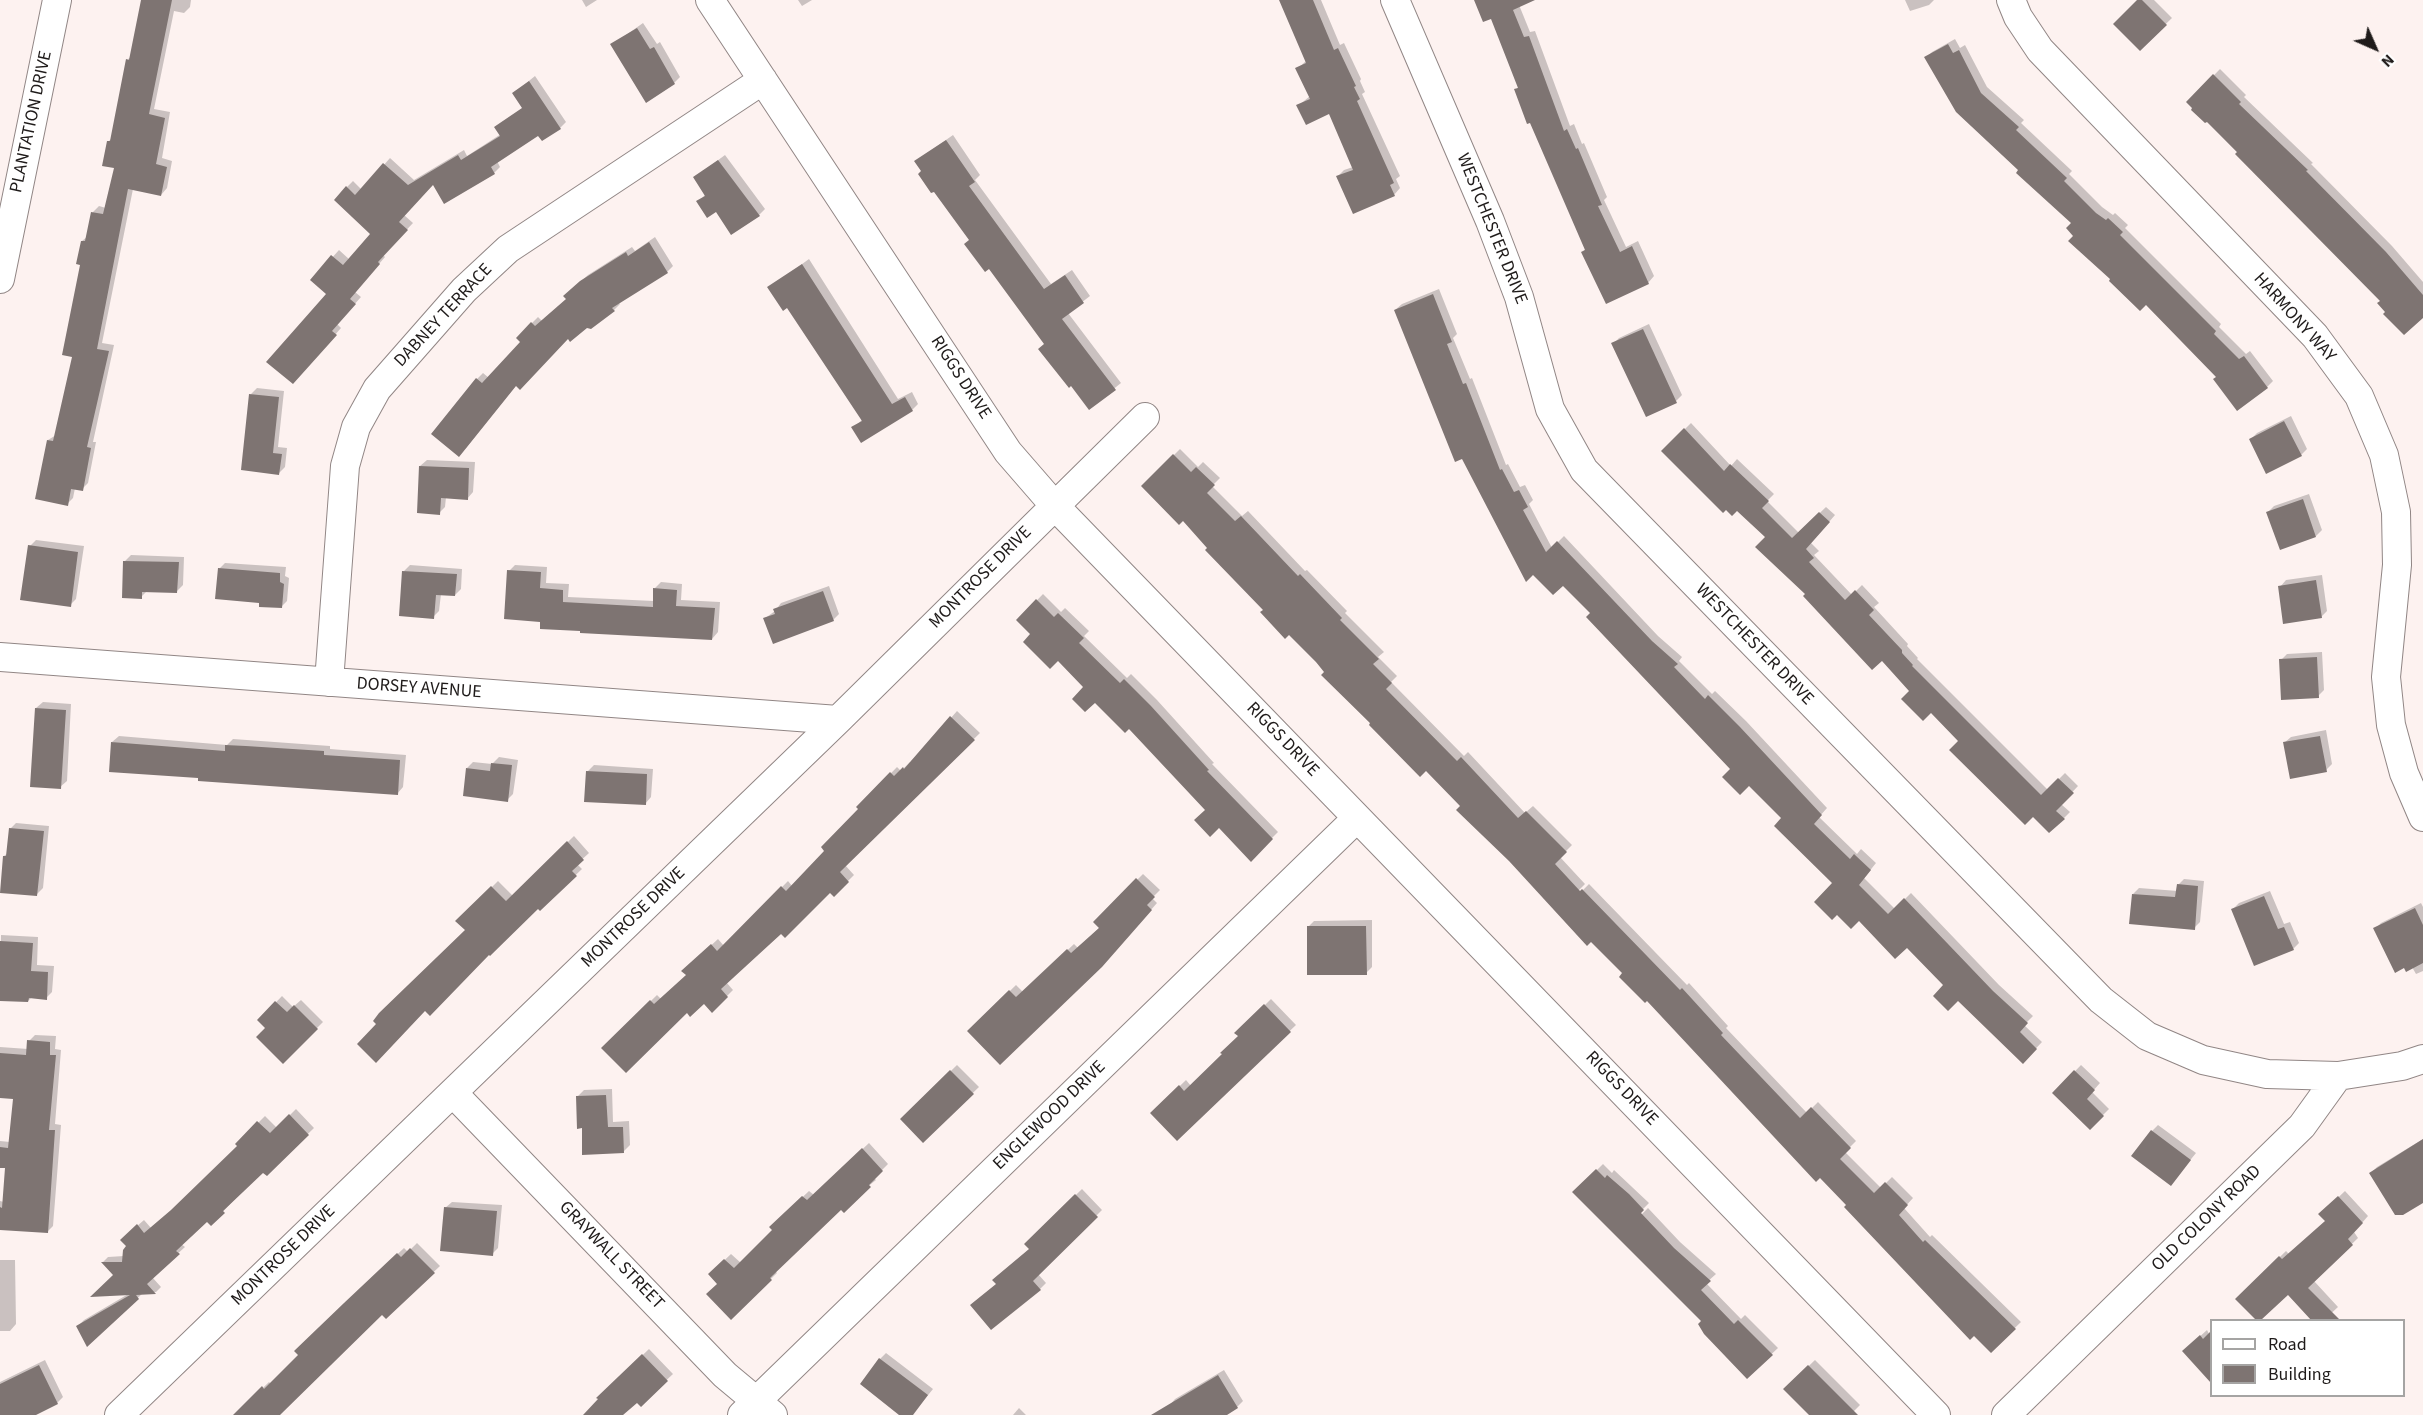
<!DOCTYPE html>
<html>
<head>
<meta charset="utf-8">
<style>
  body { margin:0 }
  #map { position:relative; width:2423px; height:1415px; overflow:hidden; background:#fdf2f0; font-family:"Source Sans 3",sans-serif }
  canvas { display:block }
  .legend { position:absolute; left:2210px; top:1319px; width:195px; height:78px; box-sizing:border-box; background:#fff; border:2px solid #a5a4a3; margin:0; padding:8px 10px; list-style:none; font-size:18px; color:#1f1b1a }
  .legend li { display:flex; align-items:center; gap:12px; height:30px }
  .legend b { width:30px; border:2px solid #a5a4a3 }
  .north { position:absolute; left:2345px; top:18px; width:60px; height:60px; -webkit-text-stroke:4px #fff; paint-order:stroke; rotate:135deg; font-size:16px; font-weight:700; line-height:24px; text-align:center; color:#1f1b1a }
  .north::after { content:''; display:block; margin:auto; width:21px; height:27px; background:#1f1b1a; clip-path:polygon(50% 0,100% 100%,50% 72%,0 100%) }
</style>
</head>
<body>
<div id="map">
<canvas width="2423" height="1415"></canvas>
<ul class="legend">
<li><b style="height:8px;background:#fff"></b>Road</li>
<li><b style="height:16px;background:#7e7472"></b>Building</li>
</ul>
<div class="north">N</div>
</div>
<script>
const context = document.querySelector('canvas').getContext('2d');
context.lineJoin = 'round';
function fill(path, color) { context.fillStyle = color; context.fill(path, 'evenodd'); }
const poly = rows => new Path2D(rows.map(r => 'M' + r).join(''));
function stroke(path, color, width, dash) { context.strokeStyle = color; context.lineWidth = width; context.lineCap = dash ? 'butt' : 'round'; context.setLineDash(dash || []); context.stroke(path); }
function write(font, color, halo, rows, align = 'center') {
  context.font = font + ' "Source Sans 3",sans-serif'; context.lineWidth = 6; context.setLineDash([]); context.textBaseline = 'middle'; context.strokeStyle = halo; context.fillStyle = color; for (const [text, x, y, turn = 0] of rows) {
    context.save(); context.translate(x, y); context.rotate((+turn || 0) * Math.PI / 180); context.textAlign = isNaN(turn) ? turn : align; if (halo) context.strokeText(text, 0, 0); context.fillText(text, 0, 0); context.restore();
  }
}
const shadow = poly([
  [143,0,191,0,190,7,184,13,174,11,154,109,170,112,162,158,172,161,167,188,161,195,133,189,102,343,114,345,93,442,96,442,88,483,82,489,75,488,73,498,67,504,48,440,56,435,74,356,82,241,88,236,93,212,99,206,106,208,116,167,109,141,112,138,127,60,132,56],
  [582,0,597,0,586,7],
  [798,0,812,0,802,6],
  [1280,0,1321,0,1340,45,1344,43,1361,79,1360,81,1365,92,1362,94,1400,176,1396,179,1400,188,1394,195,1338,176,1344,170,1353,167,1330,112,1298,106,1310,96,1297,69,1306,61],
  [1476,0,1517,0,1530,32,1535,31,1570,126,1574,124,1582,144,1584,143,1607,197,1604,200,1626,247,1638,241,1654,276,1648,283,1583,252,1586,248,1516,90,1519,86,1491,17],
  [1905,0,1934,0,1929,5,1910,11],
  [2139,0,2154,0,2172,18,2140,49],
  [643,23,657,44,660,42,680,77,674,83,612,45],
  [1955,39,1960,48,1965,45,1987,87,2024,120,2021,123,2072,171,2069,174,2102,207,2113,215,2115,213,2128,225,2125,228,2221,324,2219,327,2246,354,2250,351,2273,381,2267,387,2237,409,2217,377,2146,303,2113,279,2075,236,2073,223,2020,170,1926,58,1932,52],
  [2220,69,2246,95,2244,97,2313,163,2311,164,2392,246,2423,282,2423,316,2387,312,2382,301,2188,102],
  [535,76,566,122,560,128,539,134,497,161,500,167,494,173,445,202,433,183,404,215,413,223,383,255,385,257,355,292,361,297,337,324,341,328,299,376,329,294,312,280,339,250,350,260,373,234,347,187,353,181,362,190,390,158,414,180,464,150,467,156,501,134,524,107,514,93],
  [953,135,980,175,975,180,1051,284,1072,270,1090,296,1068,313,1121,383,1090,408,916,161],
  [725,155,765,209,759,215,716,210,698,202,706,194,694,178],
  [655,237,673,266,667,272,618,302,620,304,614,310,591,328,587,326,568,337,517,384,465,449,477,379,483,373,489,378,522,342,518,338,532,323,538,317,542,321,568,298,571,290,588,275,632,247,635,251],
  [809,259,898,399,912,392,918,404,912,410,862,441,853,428,863,419,788,306,769,288],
  [1439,289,1457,334,1453,338,1470,379,1472,378,1506,465,1508,464,1520,487,1525,485,1533,500,1529,504,1552,548,1564,536,1658,636,1682,657,1679,661,1712,694,1715,691,1746,721,1827,808,1819,817,1857,854,1861,849,1876,863,1864,878,1895,909,1911,893,1999,985,2033,1016,2024,1025,2042,1042,2023,1062,1907,946,1834,883,1784,818,1563,584,1395,310,1402,304],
  [1649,324,1682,395,1676,401,1613,344,1619,338],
  [257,388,284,391,278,447,287,448,285,467,279,473,251,394],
  [2291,416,2307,449,2301,455,2251,439,2257,433],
  [1691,423,1731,466,1737,459,1774,494,1767,501,1799,533,1826,507,1835,515,1811,543,1819,551,1814,555,1852,595,1862,585,1879,603,1874,607,1908,644,1907,646,1918,658,1917,659,2048,790,2065,773,2078,786,2061,804,2070,812,2064,818,2033,815,1882,659,1807,594,1767,537,1737,509,1663,451],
  [1180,449,1198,467,1203,462,1220,478,1212,486,1242,516,1248,511,1305,571,1307,570,1347,611,1345,613,1384,652,1378,657,1397,676,1391,682,1464,756,1468,752,1525,813,1533,806,1572,845,1560,857,1585,884,1576,893,1578,895,1589,884,1687,985,1689,983,1728,1026,1726,1028,1807,1113,1818,1102,1856,1141,1845,1152,1881,1188,1892,1177,1913,1198,1904,1208,1930,1237,1932,1235,2021,1322,1991,1351,1426,769,1420,774,1323,675,1326,672,1265,610,1183,519,1143,486],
  [427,460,475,462,473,492,467,499,446,497,445,507,439,513,420,466],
  [2309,494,2322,530,2316,536,2268,512,2274,506],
  [36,540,84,546,76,599,70,605,30,546],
  [131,555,184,557,183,585,177,591,148,590,141,597,125,561],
  [225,563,286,567,285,576,289,578,287,601,281,607,261,601,219,569],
  [410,565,462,569,461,589,455,595,441,594,439,611,433,617,404,571],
  [515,565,547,567,546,583,569,584,568,597,654,601,655,588,661,582,682,584,681,600,720,602,718,632,712,639,582,630,542,620,509,571],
  [2322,575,2327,611,2321,617,2280,587,2286,580],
  [829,586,839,614,833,620,764,619,775,611,781,603],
  [1043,594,1061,612,1065,608,1089,631,1084,636,1127,678,1131,674,1157,700,1214,763,1212,764,1278,832,1251,859,1129,727,1095,701,1085,687,1018,620],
  [2322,652,2324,690,2318,696,2281,660,2287,654],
  [43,702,71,704,67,781,60,787,36,708],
  [957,711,980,733,845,865,854,875,834,895,830,891,726,982,733,990,712,1011,704,1002,603,1048,657,995,661,999,688,975,690,965,718,939,724,946,788,881,792,886,826,851,860,809,858,807,897,767,901,771,910,762,911,764],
  [2326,730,2332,764,2326,770,2284,743,2291,737],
  [119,736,227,745,233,739,330,746,330,749,406,755,403,787,397,794,199,777,112,742],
  [499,757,518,760,513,794,507,800,467,768,473,762,492,764],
  [594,765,653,769,651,797,645,804,587,772],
  [16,823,49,826,43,888,37,894,4,856,8,853,10,829],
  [574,836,589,853,577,864,582,869,540,909,538,907,467,930,458,921,498,881,513,896],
  [1143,874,1160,890,1152,898,1157,903,1108,959,969,1031,1016,985,1023,992,1074,944,1078,948,1100,927,1095,922],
  [2184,879,2204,881,2200,922,2194,928,2133,894,2139,888,2178,891,2178,885],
  [2270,891,2284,924,2290,922,2299,943,2293,949,2233,909,2239,903],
  [2421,903,2423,907,2423,971,2416,974,2412,967,2375,929,2381,923],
  [1372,920,1372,967,1366,973,1308,927,1314,921],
  [1,935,38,937,37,965,54,966,52,992,46,998,32,997,28,1001,0,999],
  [282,996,293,1007,301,1000,323,1022,283,1062,267,1027,259,1020],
  [1271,999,1296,1025,1177,1139,1152,1113,1186,1080,1191,1086,1240,1036,1237,1033],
  [35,1035,56,1036,55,1049,61,1050,55,1124,61,1125,53,1226,47,1232,0,1228,0,1201,4,1202,7,1167,0,1166,0,1141,10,1142,14,1098,0,1096,0,1047,28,1049,29,1041],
  [957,1065,979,1087,923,1141,902,1119],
  [2081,1065,2100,1083,2092,1092,2109,1109,2090,1128,2054,1093],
  [612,1089,613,1122,629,1121,630,1145,623,1152,583,1127,577,1097,584,1090],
  [296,1109,314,1128,267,1174,263,1170,211,1224,207,1220,181,1244,185,1247,152,1277,161,1287,156,1292,143,1293,88,1344,78,1326,84,1320,130,1293,103,1262,108,1257,124,1256,128,1246,128,1234,144,1220,151,1228,179,1204,239,1146,237,1144,265,1116,277,1128],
  [2158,1125,2196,1153,2171,1184,2152,1131],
  [2423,1139,2423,1201,2371,1173,2377,1167],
  [869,1143,888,1164,874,1178,876,1180,841,1208,775,1271,777,1273,731,1318,718,1284,710,1274,731,1254,741,1263,775,1230,771,1227,809,1191,814,1195],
  [1603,1164,1612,1173,1614,1170,1649,1203,1635,1217,1637,1219,1648,1208,1680,1242,1716,1274,1706,1283,1741,1319,1745,1315,1778,1348,1747,1377,1703,1321,1575,1192],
  [1082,1189,1102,1210,1038,1274,1046,1283,1040,1289,998,1283,1031,1248,1026,1244],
  [2345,1191,2368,1216,2354,1232,2358,1238,2314,1281,2338,1307,2324,1320,2313,1320,2288,1293,2258,1320,2237,1299,2286,1251,2289,1254,2327,1220,2321,1214],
  [452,1202,502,1205,498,1248,492,1254,445,1208],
  [417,1243,440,1266,386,1317,382,1313,278,1415,235,1415,269,1382,271,1384,300,1355,352,1297,404,1248,408,1252],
  [0,1260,15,1260,16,1324,10,1331,0,1331],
  [2207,1330,2209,1334,2212,1332,2212,1381,2184,1351],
  [649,1349,673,1374,641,1404,637,1401,621,1415,585,1415,600,1399,598,1398],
  [886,1353,933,1389,912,1415,902,1415,880,1359],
  [45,1360,63,1397,57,1403,33,1415,4,1415,0,1407,0,1382],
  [1815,1360,1860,1405,1850,1415,1811,1415,1785,1389],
  [1224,1370,1243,1401,1237,1407,1225,1415,1175,1415,1169,1406,1175,1399],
  [1019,1408,1026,1415,1013,1415]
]);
const building = poly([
  [141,0,172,0,149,114,165,118,156,164,167,167,161,196,128,189,97,349,109,351,87,447,91,448,83,491,71,489,68,506,35,499,47,440,53,441,72,357,62,355,80,265,76,264,81,241,85,241,91,212,103,214,114,168,102,166,107,141,110,141,126,59,129,60],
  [1279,0,1313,0,1334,50,1338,48,1356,86,1354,87,1360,99,1357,101,1394,183,1390,185,1395,196,1353,214,1336,176,1353,170,1329,114,1306,125,1296,105,1310,99,1295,68,1306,63],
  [1474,0,1535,0,1513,10,1524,37,1529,36,1564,131,1567,129,1576,149,1578,148,1602,205,1598,206,1620,252,1632,246,1649,284,1606,304,1581,252,1585,250,1530,123,1527,124,1514,89,1518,88,1491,19,1483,22],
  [2137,0,2142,0,2167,25,2140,51,2113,24],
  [637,28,650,49,654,47,675,84,646,103,610,44],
  [1948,44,1953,53,1959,50,1981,93,2019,127,2016,130,2067,178,2064,181,2096,213,2106,220,2108,218,2123,232,2120,235,2216,331,2214,334,2239,359,2244,356,2268,388,2237,411,2213,379,2216,377,2146,305,2140,311,2109,281,2110,279,2068,241,2073,236,2066,228,2071,223,2016,173,2018,170,1956,112,1924,57],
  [2213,74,2241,102,2239,104,2308,170,2306,171,2386,252,2423,295,2423,318,2404,335,2383,314,2385,312,2377,303,2380,301,2235,154,2237,152,2207,122,2205,123,2191,110,2192,108,2186,102],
  [529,81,561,129,542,141,538,136,491,167,495,174,444,204,433,185,399,222,408,230,378,262,380,264,350,299,356,304,332,331,337,335,293,384,266,362,326,294,310,280,331,255,343,265,370,234,334,200,346,186,355,195,383,163,408,185,458,155,461,160,500,136,494,127,522,108,512,93],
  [946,140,975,182,969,186,1044,289,1065,275,1084,303,1062,319,1116,390,1089,410,1071,386,1069,388,1038,349,1044,344,989,269,985,272,964,244,969,240,934,192,931,193,918,174,921,171,914,161],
  [718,160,760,216,731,235,716,212,707,218,696,201,705,196,693,177],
  [649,242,668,273,612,308,615,311,591,329,587,328,570,342,568,339,520,390,516,386,459,457,431,434,476,378,482,383,520,342,516,338,531,322,535,326,566,299,563,296,580,281,626,252,628,256],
  [802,264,892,404,905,397,913,411,861,443,851,427,862,421,787,308,783,311,767,287],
  [1433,294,1452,342,1447,344,1463,384,1466,383,1500,470,1502,469,1514,492,1519,490,1528,507,1523,510,1546,552,1557,541,1652,641,1678,664,1674,667,1705,699,1708,695,1740,727,1822,815,1814,824,1850,859,1854,854,1871,870,1859,885,1888,914,1904,898,1993,991,2028,1023,2020,1032,2037,1049,2023,1064,1958,1001,1948,1011,1933,996,1943,985,1907,948,1895,959,1859,921,1851,929,1837,915,1832,920,1814,902,1832,883,1774,826,1781,818,1749,786,1740,795,1722,777,1730,769,1586,617,1590,613,1563,586,1553,595,1533,575,1526,582,1462,459,1455,462,1394,310],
  [1643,329,1677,403,1646,417,1611,343],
  [249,394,279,397,273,453,282,454,279,475,241,470],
  [2284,421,2302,456,2266,474,2249,439],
  [1684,428,1724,471,1730,464,1769,501,1762,508,1792,538,1819,512,1830,522,1806,549,1814,558,1809,562,1845,600,1855,590,1874,610,1869,615,1902,650,1902,653,1913,665,1912,666,2041,795,2058,778,2074,793,2056,811,2065,819,2049,833,2033,817,2025,825,1949,750,1958,741,1931,713,1923,721,1901,699,1909,691,1882,661,1872,670,1803,596,1805,594,1755,547,1765,537,1737,511,1732,516,1726,510,1723,513,1661,451],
  [1173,454,1191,472,1196,467,1215,485,1207,493,1235,521,1241,516,1298,576,1300,574,1342,618,1340,620,1379,659,1373,664,1392,683,1386,689,1457,761,1461,757,1518,818,1526,811,1567,852,1555,864,1580,891,1582,889,1680,990,1682,988,1723,1033,1721,1035,1800,1118,1811,1107,1851,1148,1840,1159,1874,1193,1885,1182,1908,1205,1899,1215,1923,1242,1925,1240,2016,1329,1991,1353,1974,1336,1970,1340,1844,1207,1846,1205,1820,1178,1816,1182,1647,1001,1645,1003,1619,977,1622,973,1591,942,1587,946,1509,861,1456,810,1460,806,1426,771,1420,777,1369,725,1370,723,1321,675,1324,672,1316,662,1289,635,1285,639,1260,612,1263,610,1205,550,1207,548,1183,521,1179,525,1141,486],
  [419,466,469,468,468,500,441,498,440,515,417,513],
  [2303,499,2316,537,2280,550,2266,512],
  [28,545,78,552,71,607,20,600],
  [123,561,179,562,177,593,142,592,142,599,122,598],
  [218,568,280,573,280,582,284,584,282,608,259,607,259,603,215,599],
  [507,570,541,572,540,588,563,590,563,602,653,607,653,588,677,590,676,606,715,608,712,640,580,633,580,631,540,629,540,622,504,619],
  [402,571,457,574,455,596,436,595,434,619,399,616],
  [2316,580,2322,618,2283,624,2278,586],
  [823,591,834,621,773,644,763,618,775,614,773,609],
  [1036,599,1054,617,1058,613,1084,638,1079,643,1120,683,1124,679,1151,706,1209,770,1207,771,1273,839,1251,862,1219,828,1210,837,1194,820,1205,810,1129,729,1125,733,1095,703,1085,712,1072,699,1083,687,1058,661,1050,669,1023,642,1030,634,1016,620],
  [2317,657,2319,698,2281,700,2279,659],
  [35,708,66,710,61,789,30,787],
  [950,716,975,740,840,872,849,882,834,897,830,893,785,938,781,934,721,989,728,997,712,1013,704,1004,690,1017,687,1013,626,1073,601,1048,650,1000,654,1004,686,975,681,971,711,944,717,951,781,886,786,891,824,851,821,847,858,809,856,807,890,772,894,776,903,767,904,769],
  [2320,736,2327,772,2290,779,2283,742],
  [111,742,225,751,225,745,246,746,324,751,324,755,400,760,398,795,198,781,198,778,109,772],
  [491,763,512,765,508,802,463,796,466,768,490,771],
  [586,771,647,774,646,805,584,802],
  [9,828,44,831,37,896,0,893,3,856,6,856],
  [567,841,584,860,572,871,577,876,540,911,538,909,490,956,489,955,430,1016,425,1011,376,1063,357,1044,376,1024,373,1021,379,1013,465,930,455,921,491,886,506,901],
  [1136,878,1155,897,1147,905,1152,910,1102,967,1000,1065,967,1031,1009,990,1016,997,1067,949,1071,953,1099,928,1093,922],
  [2177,884,2198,886,2195,930,2129,924,2132,894,2175,897],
  [2264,896,2278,929,2284,927,2294,950,2254,966,2231,909],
  [2415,908,2423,925,2423,963,2406,972,2404,968,2395,973,2373,928],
  [1307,926,1366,926,1367,975,1307,975],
  [0,941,33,943,31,971,48,972,47,1000,29,998,28,1002,0,1001],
  [275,1001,287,1012,294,1005,318,1029,283,1064,256,1037,265,1028,257,1020],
  [1264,1004,1291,1032,1177,1141,1150,1113,1179,1085,1184,1091,1222,1054,1220,1053,1238,1036,1234,1033],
  [27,1040,50,1042,50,1055,56,1055,49,1130,55,1130,48,1233,0,1230,0,1207,2,1208,5,1168,0,1168,0,1147,8,1148,13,1099,0,1098,0,1053,26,1055],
  [950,1070,974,1094,923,1143,900,1119],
  [2074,1070,2095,1090,2087,1099,2104,1116,2090,1130,2052,1093],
  [606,1095,608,1127,623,1127,624,1153,582,1155,582,1128,577,1129,576,1096],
  [289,1114,309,1135,267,1176,263,1173,223,1211,225,1213,211,1226,207,1222,176,1251,180,1254,147,1284,156,1294,136,1295,139,1299,87,1347,76,1326,130,1295,90,1297,113,1275,101,1262,122,1262,123,1250,126,1246,120,1240,137,1224,144,1233,171,1210,237,1146,235,1144,257,1121,270,1133],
  [2151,1130,2191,1160,2171,1186,2131,1156],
  [2423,1139,2423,1203,2403,1215,2395,1215,2369,1173],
  [862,1148,883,1171,869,1185,871,1187,844,1213,841,1210,770,1278,772,1280,731,1320,706,1294,717,1284,708,1274,724,1259,734,1268,772,1230,769,1227,802,1196,807,1200],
  [1596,1169,1605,1178,1607,1175,1629,1194,1644,1210,1641,1213,1674,1248,1711,1281,1701,1290,1734,1324,1738,1320,1773,1355,1747,1379,1704,1334,1698,1324,1701,1321,1572,1192],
  [1075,1194,1098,1217,1033,1281,1041,1290,991,1330,970,1305,996,1284,992,1280,1029,1249,1024,1244],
  [2338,1196,2363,1223,2348,1239,2353,1245,2308,1288,2340,1320,2311,1320,2288,1295,2261,1320,2256,1320,2235,1299,2279,1256,2282,1259,2325,1221,2318,1214],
  [444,1207,497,1211,493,1256,440,1251],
  [410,1248,435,1273,386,1319,382,1315,280,1415,233,1415,262,1386,264,1389,298,1355,294,1351,344,1303,397,1253,401,1257],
  [2211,1331,2211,1383,2182,1351,2200,1335,2203,1339],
  [642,1354,668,1381,641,1407,637,1403,623,1415,583,1415,598,1399,596,1398],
  [879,1358,928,1395,913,1415,899,1415,860,1384],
  [39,1365,58,1404,36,1415,0,1415,0,1384],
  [1808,1365,1858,1415,1809,1415,1783,1389],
  [1218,1375,1238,1408,1227,1415,1151,1415]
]);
const street = poly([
  [710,0,1008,452,1054,505,1936,1415],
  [1395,0,1490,221,1519,297,1550,409,1584,470,2101,1000,2147,1036,2203,1060,2267,1074,2338,1076],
  [2011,0,2018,17,2040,50,2315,336,2359,396,2384,455,2396,512,2397,565,2386,677,2391,725,2404,773,2423,817],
  [0,279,57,0],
  [0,657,838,720],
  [329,682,345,466,356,427,377,389,464,290,508,249,763,80],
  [453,1093,725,1375,773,1415],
  [119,1415,838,720,1145,417],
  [742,1415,1357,818],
  [2006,1415,2302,1126,2338,1076,2402,1066,2423,1059]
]);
const streetNames = [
  ["PLANTATION DRIVE",32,122,-78],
  ["WESTCHESTER DRIVE",1491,229,68],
  ["DABNEY TERRACE",444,316,-47],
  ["HARMONY WAY",2294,318,48],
  ["RIGGS DRIVE",960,378,57],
  ["MONTROSE DRIVE",981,578,-45],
  ["WESTCHESTER DRIVE",1754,645,46],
  ["DORSEY AVENUE",419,689,4],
  ["RIGGS DRIVE",1282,740,46],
  ["MONTROSE DRIVE",634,918,-44],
  ["RIGGS DRIVE",1621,1089,46],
  ["ENGLEWOOD DRIVE",1050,1116,-44],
  ["OLD COLONY ROAD",2207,1219,-44],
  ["MONTROSE DRIVE",284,1256,-44],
  ["GRAYWALL STREET",611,1256,46]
];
fill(shadow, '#0003');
fill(building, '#7e7472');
stroke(street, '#918685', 30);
stroke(street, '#fff', 28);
write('18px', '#1f1b1a', '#fff', streetNames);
</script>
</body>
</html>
